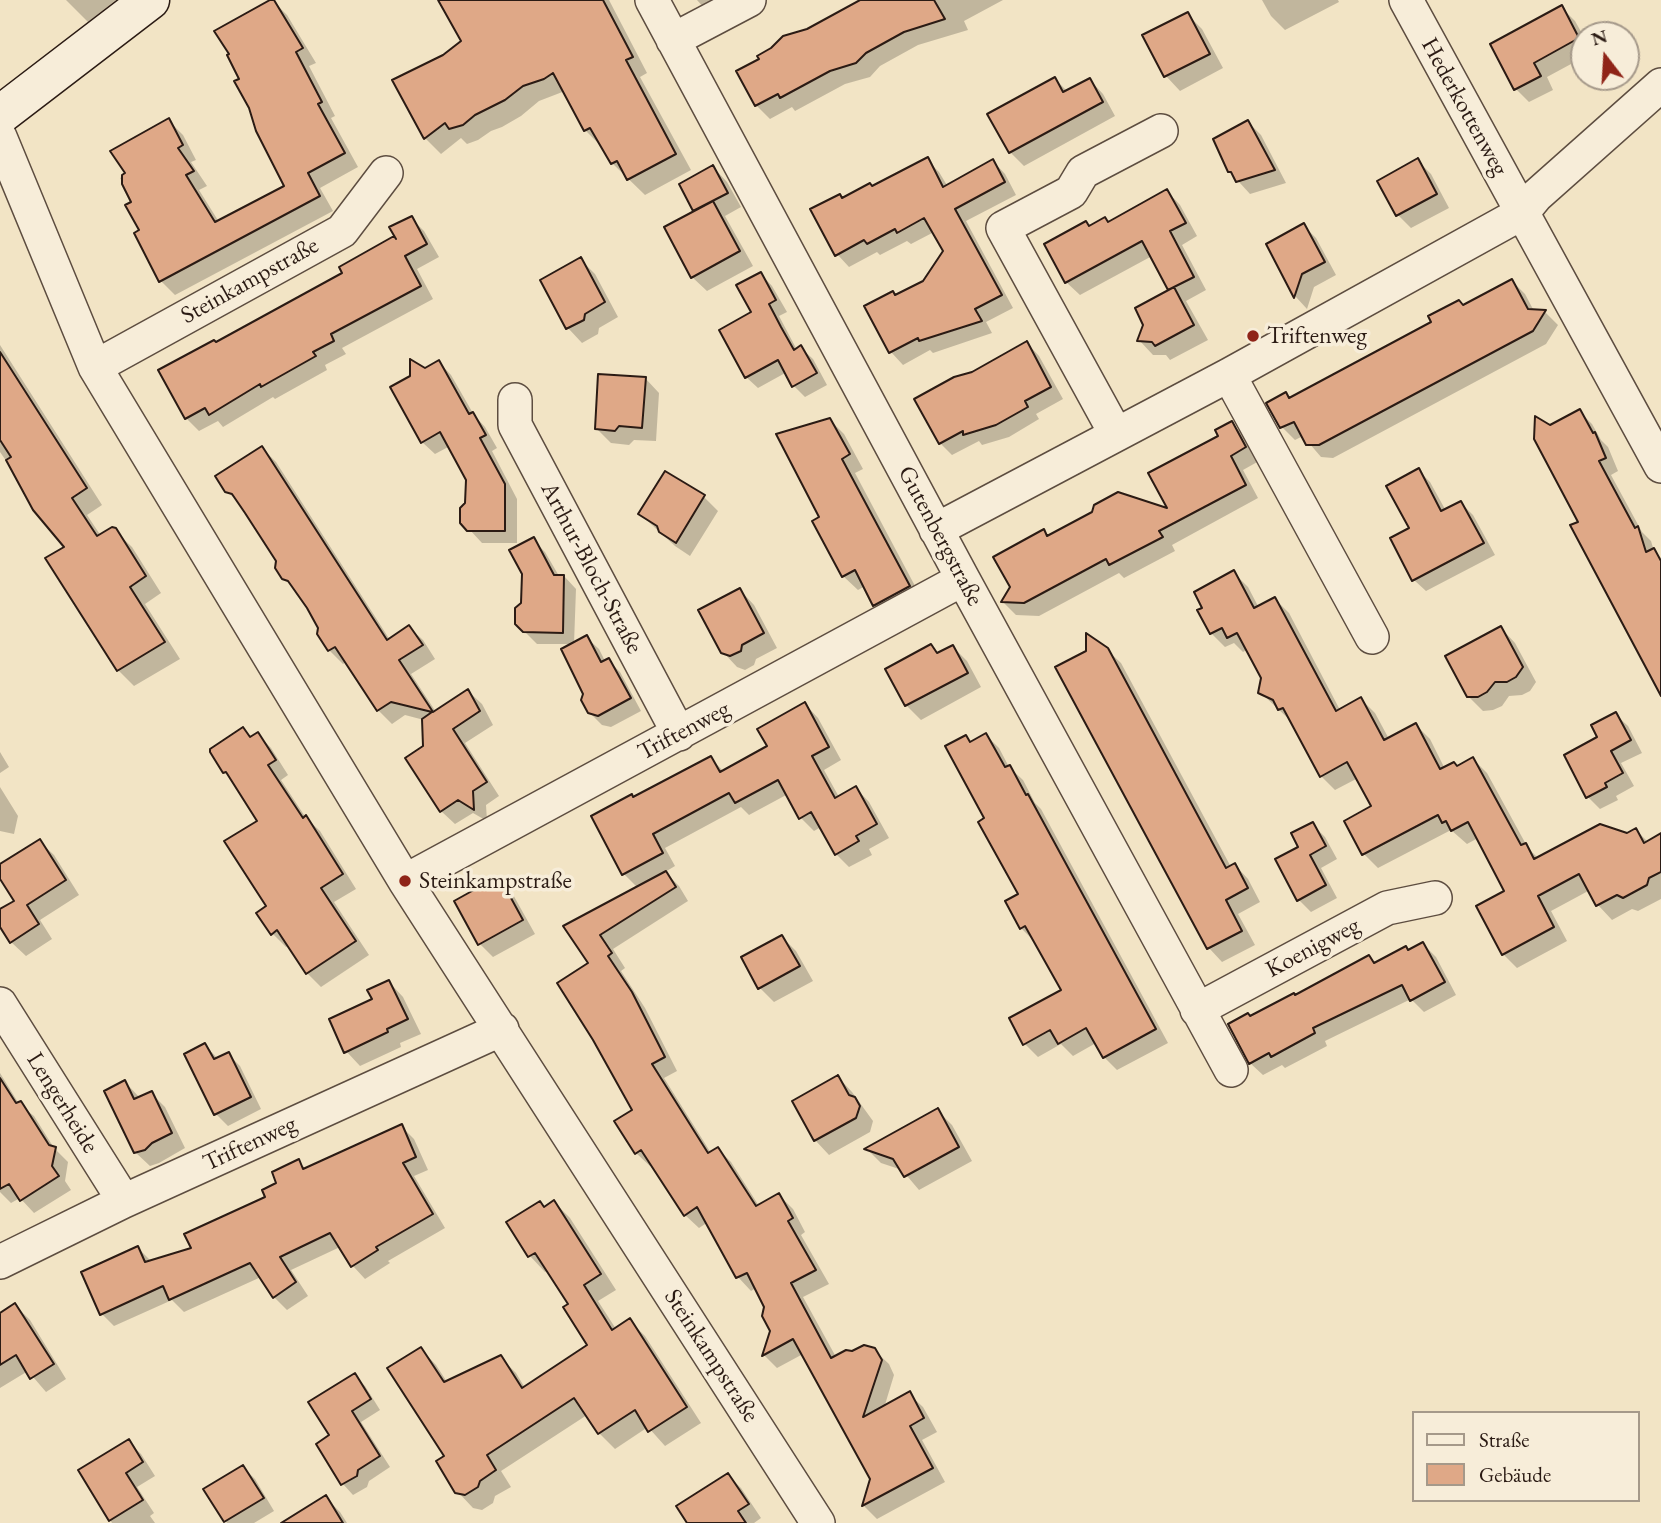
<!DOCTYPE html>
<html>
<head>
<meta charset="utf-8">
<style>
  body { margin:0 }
  #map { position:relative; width:1661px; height:1523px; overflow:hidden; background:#f2e4c5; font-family:"EB Garamond",serif }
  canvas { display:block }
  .legend { position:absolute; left:1412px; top:1411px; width:228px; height:91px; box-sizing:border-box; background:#f7edd9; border:2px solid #a5998a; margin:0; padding:9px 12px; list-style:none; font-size:21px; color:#2b1b14 }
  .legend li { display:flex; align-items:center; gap:14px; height:35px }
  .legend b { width:35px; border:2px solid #a5998a }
  .north { position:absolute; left:1570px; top:21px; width:70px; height:70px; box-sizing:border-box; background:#f7edd9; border:2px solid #a5998a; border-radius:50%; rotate:343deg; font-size:19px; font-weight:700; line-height:28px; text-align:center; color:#2b1b14 }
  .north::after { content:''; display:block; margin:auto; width:24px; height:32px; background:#8f2418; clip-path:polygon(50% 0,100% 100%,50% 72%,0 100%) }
</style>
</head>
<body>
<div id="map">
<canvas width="1661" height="1523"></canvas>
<ul class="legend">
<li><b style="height:9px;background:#f7edd9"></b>Straße</li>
<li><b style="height:19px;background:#dfa887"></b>Gebäude</li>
</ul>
<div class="north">N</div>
</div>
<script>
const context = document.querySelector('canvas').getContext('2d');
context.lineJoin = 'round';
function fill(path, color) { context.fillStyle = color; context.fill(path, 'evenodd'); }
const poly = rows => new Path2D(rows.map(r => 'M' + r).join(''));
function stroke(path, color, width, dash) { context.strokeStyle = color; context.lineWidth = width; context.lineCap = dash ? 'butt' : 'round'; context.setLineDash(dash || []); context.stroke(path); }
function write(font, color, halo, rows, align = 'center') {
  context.font = font + ' "EB Garamond",serif'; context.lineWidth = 7; context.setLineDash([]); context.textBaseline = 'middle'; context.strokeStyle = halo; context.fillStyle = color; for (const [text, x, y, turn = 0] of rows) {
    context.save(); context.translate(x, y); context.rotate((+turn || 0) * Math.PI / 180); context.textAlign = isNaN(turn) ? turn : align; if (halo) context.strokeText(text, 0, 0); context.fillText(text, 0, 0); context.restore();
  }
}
const shadow = poly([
  [66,0,116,0,88,22],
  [440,0,609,0,647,73,640,77,691,170,645,195,612,163,601,146,585,130,565,91,539,101,521,116,502,127,491,131,478,140,467,144,461,138,441,154,425,138,394,81,444,57,463,41],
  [697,0,741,0,711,16],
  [864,0,1003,0,964,21,968,30,918,45,880,66,870,77,845,84,795,111,792,107,770,119,756,105,808,30],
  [1262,0,1338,0,1339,2,1285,30,1271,16],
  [273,1,287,15,316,63,309,66,335,116,331,118,358,167,320,188,333,211,175,295,161,281,136,234,141,231,134,203,120,178,127,174,169,121,183,135,196,160,191,162,207,186,199,190,219,222,286,187,242,79],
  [1562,8,1575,21,1584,37,1584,57,1547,77,1553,90,1529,102,1516,89],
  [1188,15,1202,29,1223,68,1180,91,1166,76,1146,38],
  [1055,79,1068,92,1090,80,1103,94,1115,116,1024,166,1010,152],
  [1248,122,1261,135,1286,183,1250,194,1229,171],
  [927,160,939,172,948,187,993,161,1005,174,1016,195,966,221,1013,308,986,322,992,333,933,353,930,350,903,365,891,352,867,307,896,296,924,282,945,251,934,232,911,244,907,241,880,255,877,252,849,267,837,254,842,199,872,188],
  [1418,161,1431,174,1449,208,1411,228,1398,215],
  [713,167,727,182,741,207,725,216,753,266,707,291,692,277,696,212,694,210],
  [1167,191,1180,205,1197,236,1182,245,1206,290,1186,301,1208,340,1170,360,1166,355,1153,355,1139,340,1171,291,1152,256,1080,295,1066,282,1090,227,1109,223],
  [411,218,424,231,439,257,417,269,433,299,342,348,346,354,325,365,327,370,275,399,273,397,223,427,218,421,199,431,186,418,216,344,400,243],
  [1303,225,1316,238,1336,275,1314,287,1307,309,1296,297,1268,245],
  [581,260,595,274,618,317,599,328,598,334,582,343,568,328,542,281],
  [761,274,772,286,787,312,779,316,797,350,801,348,813,359,827,385,805,397,794,386,787,372,758,388,746,377],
  [1512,281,1525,294,1534,311,1545,312,1558,325,1546,344,1333,458,1321,457,1303,436,1295,440,1282,427,1290,399],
  [1027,343,1039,356,1063,399,1036,414,1039,419,1009,437,982,445,979,441,952,455,940,443,973,373],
  [0,345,102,505,87,515,101,536,114,530,132,547,161,593,145,604,180,659,134,686,118,670,66,547,0,452],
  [439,362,451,375,474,415,485,427,497,448,492,451,517,499,517,543,482,543,469,529,468,479,450,446,435,454,422,442,424,370],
  [645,378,659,393,656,441,634,440,629,445,611,443,597,429],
  [1579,411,1592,424,1601,440,1608,447,1618,471,1611,475,1642,532,1651,541,1654,551,1661,558,1661,683,1580,523,1550,427],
  [830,420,844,434,863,469,855,473,923,601,889,619,875,605,865,586,858,590,843,576,822,517],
  [1232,423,1245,437,1259,461,1243,470,1258,498,1172,545,1175,551,1124,578,1119,573,1039,616,1016,615,1003,602,1044,532,1049,537,1093,513,1170,511],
  [262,448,276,462,390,640,409,627,423,640,435,659,411,674,436,712,468,691,482,704,493,725,465,743,499,796,486,805,487,821,473,813,455,824,441,811,425,747,424,720,405,715,392,724,378,710,347,661,343,664,329,650,320,627,298,592,283,578,278,561,241,505,227,491],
  [1418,470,1430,482,1446,511,1461,503,1473,515,1495,555,1426,591,1414,580,1411,529],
  [704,497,718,511,690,556,675,546,640,514],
  [533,540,545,552,559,576,564,576,576,589,574,644,587,638,599,649,605,661,608,660,620,672,641,711,611,727,602,725,589,712,574,644,537,644,517,624,523,604],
  [1233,572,1248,587,1259,608,1275,599,1289,613,1340,710,1361,699,1375,713,1389,739,1416,725,1430,739,1445,769,1458,767,1473,759,1487,773,1528,848,1539,859,1628,835,1636,830,1648,842,1661,835,1661,899,1638,911,1632,909,1612,920,1598,905,1590,890,1551,911,1567,941,1517,968,1503,954,1506,892,1478,838,1467,844,1451,830,1378,868,1364,854,1373,807,1358,778,1335,790,1321,776,1293,723,1260,692,1263,678,1248,649,1243,652,1234,643,1225,647,1211,633,1204,608],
  [740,590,754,605,777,648,756,659,754,665,745,670,737,667,723,652],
  [1501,628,1515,643,1536,682,1530,691,1522,695,1509,696,1502,706,1493,710,1483,711,1468,696],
  [931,646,939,654,953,647,967,661,981,687,921,720,906,705,887,670],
  [1106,649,1121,663,1231,867,1235,865,1248,879,1260,902,1238,914,1255,945,1222,962,1209,948,1057,668],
  [805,704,818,718,841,760,824,770,839,797,856,788,869,802,889,838,869,849,872,855,849,867,836,854,821,827,814,831,801,818,788,794,749,815,741,807,665,848,675,866,665,872,679,886,688,901,613,949,625,968,621,971,645,1008,677,1071,664,1078,711,1153,718,1149,731,1162,759,1206,779,1195,793,1209,805,1232,801,1235,829,1284,803,1297,836,1357,874,1350,889,1364,894,1375,884,1408,909,1394,923,1407,937,1432,922,1440,945,1482,877,1519,864,1506,872,1479,803,1354,777,1368,764,1355,772,1330,766,1307,756,1288,751,1291,738,1277,708,1222,699,1228,685,1215,653,1164,650,1166,636,1153,634,1111,590,964,566,927,638,888,624,874,634,799,711,758,724,772,769,746],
  [1615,714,1628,726,1642,753,1621,763,1634,786,1616,796,1618,800,1600,809,1588,797,1600,738],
  [243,729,252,738,258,734,271,748,288,775,281,780,306,818,320,831,356,889,334,902,369,955,321,987,307,973,289,945,286,947,272,933,260,821,235,782,225,772],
  [986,735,999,748,1009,767,1023,780,1035,803,1041,809,1168,1043,1117,1070,1104,1057,1096,1043,1073,1056,1061,1044,1038,1057,1025,1044,1063,990,1034,941,1021,928,1020,895,986,819,966,737,971,743],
  [0,752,9,767,0,773],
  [0,787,18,816,14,834,0,831],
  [1312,824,1325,837,1337,859,1321,868,1337,898,1311,912,1299,900,1301,848],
  [39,841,54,855,79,895,40,920,52,939,26,956,11,942,0,924,0,912,16,901,0,875,0,866],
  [498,878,511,891,535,934,493,957,480,944,456,902],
  [782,937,796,951,813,981,774,1002,760,988],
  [1423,944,1436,957,1456,995,1424,1012,1411,999,1325,1041,1327,1046,1285,1068,1282,1065,1263,1075,1250,1063,1250,1018,1296,997,1369,957,1376,964],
  [389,982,403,997,421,1034,400,1043,401,1047,360,1066,346,1051,374,1000],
  [205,1045,218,1059,228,1054,240,1066,261,1109,228,1126,216,1114],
  [0,1073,19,1104,34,1116,54,1148,68,1162,65,1181,71,1190,34,1213,20,1198,11,1203,0,1192],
  [838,1077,852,1092,873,1121,870,1132,829,1155,815,1140],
  [125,1082,140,1098,151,1093,165,1107,185,1148,159,1163,150,1166,135,1152],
  [937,1110,952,1125,972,1161,919,1190,902,1170,881,1163,867,1149],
  [401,1126,414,1139,428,1170,414,1176,445,1228,388,1261,390,1263,365,1279,353,1266,340,1247,291,1270,308,1296,287,1310,274,1297,261,1277,184,1312,172,1300,114,1326,102,1314,138,1248,152,1262,193,1249,267,1198,298,1161,306,1169],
  [554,1202,570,1218,616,1290,598,1301,616,1329,630,1321,645,1336,701,1423,665,1446,648,1427,615,1449,599,1433,587,1415,501,1471,511,1487,495,1496,493,1503,482,1510,473,1508,457,1491,421,1349,436,1365,447,1382,500,1357,516,1373,525,1388,590,1346,570,1305,548,1270,545,1272,530,1256,508,1223],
  [15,1305,30,1320,66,1379,46,1392,28,1371,0,1388,0,1315],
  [354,1375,365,1386,380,1410,361,1422,390,1467,369,1481,367,1487,353,1495,343,1484,332,1436],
  [128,1441,141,1454,155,1476,137,1487,154,1513,150,1516,155,1523,112,1523,80,1471],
  [243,1467,255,1479,274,1511,254,1523,227,1523,206,1489],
  [728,1475,741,1488,761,1518,754,1523,689,1523],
  [325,1497,340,1512,347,1523,296,1523]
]);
const building = poly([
  [270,0,274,0,303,48,296,52,322,102,318,104,345,153,308,173,320,196,159,282,134,233,139,230,125,205,131,202,122,184,122,175,125,173,110,151,169,118,183,145,178,148,194,171,186,175,215,222,284,186,256,131,249,108,234,81,239,79,227,55,229,54,214,31,270,0],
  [438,0,603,0,633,57,626,60,676,154,627,180,617,161,611,164,590,128,584,131,553,73,544,79,523,86,505,100,475,115,463,125,449,129,445,123,424,139,392,80,443,55,461,41,438,0],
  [860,0,934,0,945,19,904,32,866,53,856,63,830,71,780,98,778,94,755,106,736,71,759,59,757,56,771,48,783,36,807,29,860,0],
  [1562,5,1579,38,1534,63,1541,76,1514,90,1490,44,1562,5],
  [1188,12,1210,54,1164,77,1142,35,1188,12],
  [1055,77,1063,92,1090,78,1103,102,1009,153,987,114,1055,77],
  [1248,120,1275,170,1236,182,1231,172,1228,172,1213,139,1248,120],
  [928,157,943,187,993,159,1005,182,955,209,1002,295,975,309,982,321,919,341,918,338,889,353,864,306,893,291,895,295,923,281,943,251,924,218,897,233,895,229,867,244,864,240,835,256,810,209,840,194,842,198,870,183,872,186,928,157],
  [1418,158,1437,194,1396,216,1377,181,1418,158],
  [713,165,728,193,693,211,679,184,713,165],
  [1167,189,1186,223,1170,231,1194,277,1168,290,1142,241,1065,283,1044,244,1086,221,1089,226,1105,217,1108,222,1167,189],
  [713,201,740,251,691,278,664,227,713,201],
  [412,216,427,244,405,256,421,286,331,334,334,341,313,352,316,356,261,387,260,384,209,415,205,408,185,419,158,370,214,340,216,342,342,273,339,267,394,236,396,239,389,227,412,216],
  [1304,223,1325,262,1302,274,1294,298,1266,244,1304,223],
  [581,257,605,302,585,314,584,320,566,329,540,280,581,257],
  [761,272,776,300,769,304,781,327,794,350,801,345,817,373,792,387,778,360,745,378,719,330,751,312,736,285,761,272],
  [1512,279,1528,309,1546,310,1533,331,1319,445,1306,445,1294,422,1280,428,1266,403,1286,392,1289,398,1431,322,1428,316,1459,300,1463,305,1512,279],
  [1174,287,1194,325,1155,346,1152,342,1137,341,1143,325,1135,308,1174,287],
  [1027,341,1051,387,1025,401,1028,407,996,425,963,435,963,431,939,444,914,399,954,377,972,372,1027,341],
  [0,352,87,488,72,498,97,536,112,527,116,528,146,576,130,587,165,642,117,671,45,558,64,547,33,510,6,460,11,457,0,440,0,352],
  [410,359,425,368,439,360,469,414,473,412,486,435,480,438,505,484,505,531,467,531,460,523,460,508,465,503,466,480,440,432,421,443,390,387,410,376,410,359],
  [598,374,646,377,642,428,619,426,615,431,595,429,598,374],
  [1580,409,1593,433,1595,432,1606,458,1599,461,1635,528,1638,526,1646,552,1654,548,1661,561,1661,696,1570,525,1578,522,1534,439,1535,416,1550,425,1580,409],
  [830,418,850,454,842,459,910,586,873,606,855,570,842,577,812,521,819,517,776,434,830,418],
  [1232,421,1246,447,1231,456,1246,485,1159,531,1163,537,1109,565,1106,559,1024,603,1001,602,1010,587,993,557,1044,529,1047,536,1092,512,1094,505,1118,492,1167,508,1148,473,1218,436,1215,430,1232,421],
  [262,446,387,640,409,625,423,645,399,660,433,712,468,689,480,711,453,729,487,782,473,791,474,810,458,800,440,812,405,758,423,746,422,719,432,712,391,702,377,711,335,647,328,651,317,634,318,628,307,608,288,581,282,579,275,568,276,561,245,513,232,494,225,492,215,476,262,446],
  [1419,468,1441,511,1461,501,1484,543,1412,581,1390,538,1409,528,1386,486,1419,468],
  [665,471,705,495,676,543,659,532,657,526,638,514,665,471],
  [534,537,554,575,564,575,563,633,523,632,515,624,515,608,521,603,522,574,509,550,534,537],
  [1234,570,1254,608,1275,597,1336,711,1361,697,1384,740,1416,723,1440,769,1454,762,1457,766,1473,757,1521,845,1526,843,1534,859,1600,824,1627,833,1636,828,1644,843,1661,833,1661,872,1649,878,1647,885,1623,898,1617,895,1596,906,1579,874,1538,896,1554,927,1502,955,1476,906,1504,891,1468,822,1451,831,1446,821,1442,823,1438,815,1362,855,1344,821,1371,806,1347,762,1320,777,1283,708,1278,710,1273,700,1258,693,1261,678,1237,633,1227,638,1222,628,1210,634,1197,610,1202,608,1194,592,1234,570],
  [740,588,764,633,742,645,741,651,730,656,721,653,698,610,740,588],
  [1501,626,1523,667,1516,677,1507,682,1495,682,1487,692,1478,697,1467,697,1445,656,1501,626],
  [1086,633,1108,648,1226,868,1235,863,1248,888,1226,900,1242,931,1207,949,1055,667,1086,651,1086,633],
  [587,635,601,662,609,658,631,698,598,716,588,713,581,700,583,694,561,649,587,635],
  [931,644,937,653,953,645,968,673,905,706,885,669,931,644],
  [805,702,829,747,812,756,835,798,856,786,877,824,856,836,859,841,835,855,811,812,799,819,778,780,735,803,729,793,653,834,663,853,622,875,591,816,632,794,633,797,711,756,720,772,767,746,757,729,805,702],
  [1616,712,1631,740,1611,751,1623,773,1605,783,1607,787,1586,798,1564,755,1597,737,1591,725,1616,712],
  [243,727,250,737,258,732,276,760,268,765,303,818,306,815,343,874,321,888,356,941,306,974,277,930,271,935,256,913,266,906,224,841,257,821,226,772,223,773,210,752,210,749,243,727],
  [986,733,1005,767,1010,765,1026,795,1028,794,1156,1029,1103,1058,1086,1028,1058,1044,1050,1030,1023,1045,1009,1018,1061,990,1025,926,1020,929,1005,901,1018,894,978,822,984,818,945,746,966,735,970,742,986,733],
  [1313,822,1326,846,1310,855,1326,885,1297,901,1275,859,1298,847,1291,833,1313,822],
  [40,839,66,880,27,905,39,924,10,943,0,927,0,909,14,901,0,879,0,864,40,839],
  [666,871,676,887,600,935,612,953,608,956,632,992,665,1057,652,1064,708,1153,718,1147,756,1206,779,1193,793,1218,788,1221,816,1270,791,1283,831,1358,846,1350,852,1351,864,1345,875,1348,882,1360,863,1417,910,1391,924,1418,910,1426,933,1468,862,1506,870,1479,793,1339,762,1356,770,1331,762,1316,764,1307,747,1273,736,1278,697,1207,684,1216,641,1150,635,1154,614,1121,632,1110,593,1040,557,983,588,963,563,926,666,871],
  [499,876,523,920,478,945,454,901,499,876],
  [782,935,800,966,758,989,741,957,782,935],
  [1423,942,1445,982,1410,1001,1402,985,1313,1028,1315,1033,1271,1057,1269,1053,1249,1064,1228,1024,1248,1013,1250,1016,1294,993,1295,995,1369,955,1374,963,1406,946,1408,950,1423,942],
  [389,980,408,1019,387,1029,388,1032,344,1053,329,1019,372,999,367,990,389,980],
  [205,1043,214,1059,229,1052,251,1097,214,1115,184,1054,205,1043],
  [838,1075,849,1095,855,1097,860,1106,856,1118,814,1141,792,1101,838,1075],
  [0,1078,16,1103,21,1101,49,1145,56,1147,52,1166,59,1176,20,1201,9,1184,0,1189,0,1078],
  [125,1080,134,1099,152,1091,172,1133,152,1143,145,1150,134,1153,104,1091,125,1080],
  [938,1108,959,1147,904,1177,893,1159,864,1149,938,1108],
  [402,1124,416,1157,403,1163,433,1214,376,1247,378,1250,351,1267,330,1233,280,1257,296,1282,273,1298,250,1263,169,1300,163,1286,100,1315,81,1272,138,1246,145,1262,191,1248,184,1234,265,1197,262,1190,276,1183,272,1172,299,1159,303,1169,402,1124],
  [554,1200,601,1274,584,1285,612,1330,630,1318,687,1407,648,1432,635,1410,598,1434,574,1398,487,1455,496,1470,480,1481,478,1487,465,1495,455,1493,436,1461,444,1456,387,1368,421,1347,444,1382,501,1355,522,1388,587,1345,563,1307,568,1304,535,1253,528,1257,506,1222,540,1201,544,1207,554,1200],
  [15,1303,54,1364,30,1379,16,1355,0,1365,0,1313,15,1303],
  [355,1373,371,1399,352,1411,380,1456,358,1470,357,1476,341,1485,316,1444,329,1435,308,1402,355,1373],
  [129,1439,143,1462,126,1473,143,1500,109,1521,78,1470,129,1439],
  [243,1465,264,1498,224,1522,203,1489,243,1465],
  [728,1473,749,1504,738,1511,746,1523,687,1523,676,1506,728,1473],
  [326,1495,343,1523,281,1523,326,1495]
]);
const street = poly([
  [652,0,963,579,1231,1070],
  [1406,0,1661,466],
  [673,40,749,0],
  [0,137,95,367,405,881,818,1523],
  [95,367,342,231,386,173],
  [1229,375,1372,637],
  [515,400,515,425,679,734],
  [1116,434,1003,228,1071,192,1083,172,1161,131],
  [936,530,1229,375,1522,213,1536,196,1661,85],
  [405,881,963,579],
  [0,1004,124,1201],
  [1197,1010,1387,908,1435,898],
  [0,1262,124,1201,502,1029]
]);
const secondary = poly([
  [0,115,150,0]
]);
const markers = [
  [1253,336,7,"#8f2418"],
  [405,881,7,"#8f2418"]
];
const streetNames = [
  ["Hederkottenweg",1464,107,61],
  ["Steinkampstraße",250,281,-29],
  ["Gutenbergstraße",940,536,62],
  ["Arthur-Bloch-Straße",591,568,62],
  ["Triftenweg",684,731,-28],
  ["Koenigweg",1313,948,-28],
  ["Lengerheide",62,1103,58],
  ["Triftenweg",250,1144,-25],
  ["Steinkampstraße",711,1356,57]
];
const poiNames = [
  ["Triftenweg",1267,336],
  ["Steinkampstraße",419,881]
];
fill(shadow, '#0003');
fill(building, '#dfa887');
stroke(building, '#2b1b14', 2);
stroke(street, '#5d4d40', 36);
stroke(secondary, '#2b1b14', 41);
stroke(street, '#f7edd9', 33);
stroke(secondary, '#f7edd9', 38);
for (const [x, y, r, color] of markers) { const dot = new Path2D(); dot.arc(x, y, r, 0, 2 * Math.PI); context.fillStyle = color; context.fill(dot); stroke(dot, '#f7edd9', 2.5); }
write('24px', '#2b1b14', '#f7edd9', streetNames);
write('24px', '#2b1b14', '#f7edd9', poiNames, 'left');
</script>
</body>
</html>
